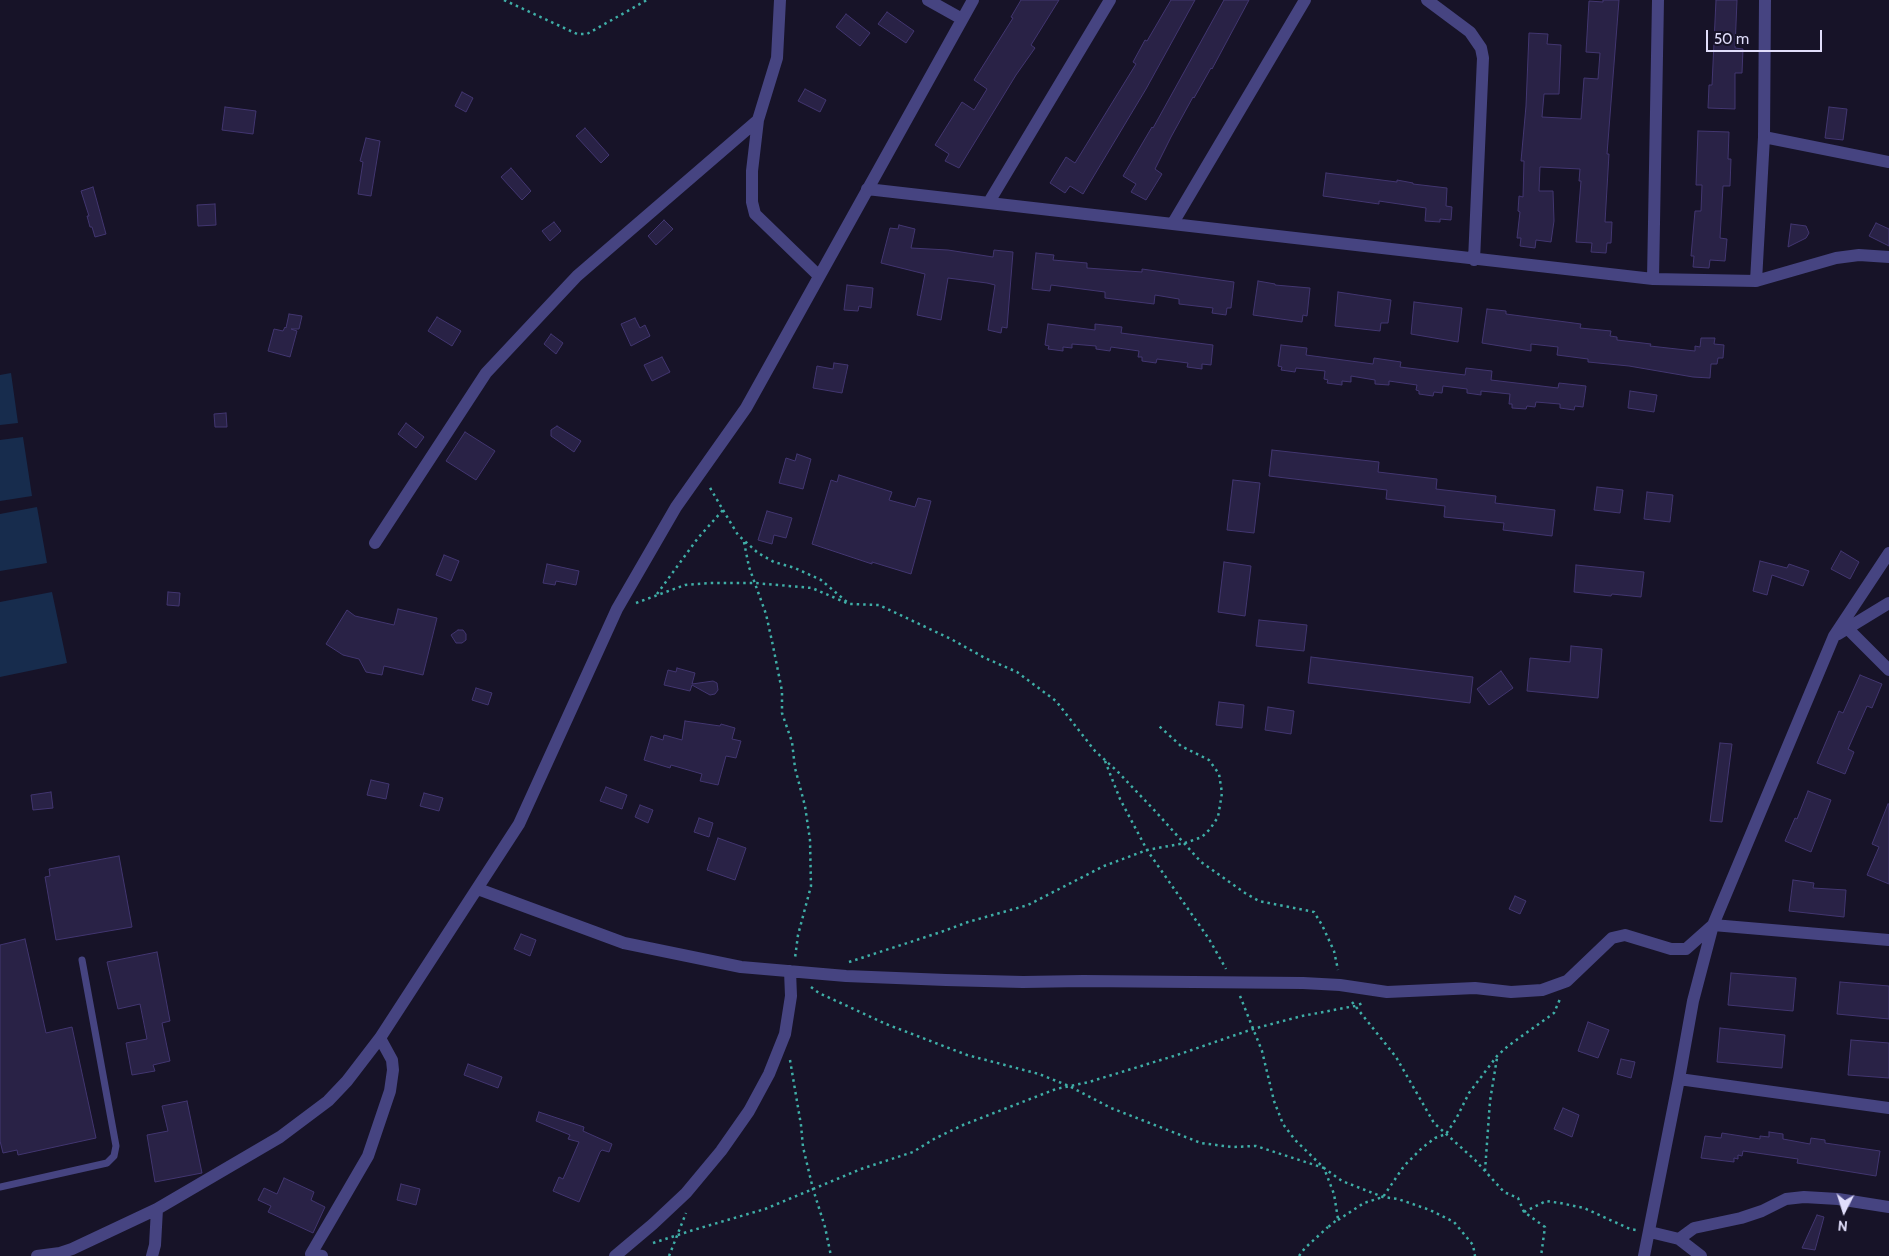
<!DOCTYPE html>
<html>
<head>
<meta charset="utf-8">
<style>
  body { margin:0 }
  #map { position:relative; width:1889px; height:1256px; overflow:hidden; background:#171328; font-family:Cabin,sans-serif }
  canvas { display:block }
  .north { position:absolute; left:1819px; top:1186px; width:50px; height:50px; -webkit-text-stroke:4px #171328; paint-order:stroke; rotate:185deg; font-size:14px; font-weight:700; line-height:20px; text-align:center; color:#e1defb }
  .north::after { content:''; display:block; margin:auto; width:18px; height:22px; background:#e1defb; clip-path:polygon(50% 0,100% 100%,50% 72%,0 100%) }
  .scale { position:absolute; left:1706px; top:30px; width:116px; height:22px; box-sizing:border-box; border:2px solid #e1defb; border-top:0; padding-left:6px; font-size:15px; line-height:18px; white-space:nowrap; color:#e1defb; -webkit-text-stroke:4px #171328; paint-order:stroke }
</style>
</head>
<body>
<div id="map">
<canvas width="1889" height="1256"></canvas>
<div class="north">N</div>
<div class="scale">50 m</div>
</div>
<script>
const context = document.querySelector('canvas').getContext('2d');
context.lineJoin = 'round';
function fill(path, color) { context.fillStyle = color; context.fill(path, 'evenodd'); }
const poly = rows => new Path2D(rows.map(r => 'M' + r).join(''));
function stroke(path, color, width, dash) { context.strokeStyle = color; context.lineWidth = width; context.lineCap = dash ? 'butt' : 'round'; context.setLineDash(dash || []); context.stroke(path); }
const water = poly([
  [11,373,18,423,0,425,0,375],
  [23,437,32,496,0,501,0,440],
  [37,507,47,563,0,571,0,514],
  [52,592,67,663,0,677,0,602]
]);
const building = poly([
  [1021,0,1059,0,1031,45,1035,48,1016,75,959,168,945,161,949,154,935,145,962,102,974,110,987,89,974,80,1013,18,1011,17,1021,0],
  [1171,0,1195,0,1146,89,1083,194,1070,186,1065,193,1050,183,1066,157,1075,163,1136,64,1133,62,1145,40,1147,41,1171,0],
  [1224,0,1249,0,1212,69,1211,68,1194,98,1193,97,1171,137,1155,169,1162,174,1146,200,1131,192,1136,184,1123,176,1152,127,1153,128,1224,0],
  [1603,0,1619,0,1607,154,1609,154,1605,222,1612,222,1611,243,1607,243,1606,253,1591,252,1592,243,1576,242,1581,181,1579,181,1580,169,1540,167,1539,191,1553,191,1554,221,1551,242,1536,240,1535,248,1520,246,1521,238,1517,238,1520,212,1518,211,1519,196,1523,197,1524,161,1521,161,1526,106,1529,33,1548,34,1547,44,1561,45,1559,94,1544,94,1542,117,1581,119,1584,78,1598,79,1600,53,1586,52,1589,1,1603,2,1603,0],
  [1716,0,1737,0,1735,48,1743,49,1742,73,1735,73,1735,109,1708,108,1709,85,1712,85,1716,0],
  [887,12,914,31,906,43,878,24,887,12],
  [846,14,870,33,860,46,836,27,846,14],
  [805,89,826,100,820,112,798,101,805,89],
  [462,92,473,98,466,112,455,106,462,92],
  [225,107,256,111,253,134,222,130,225,107],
  [1829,107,1847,109,1843,140,1825,138,1829,107],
  [585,128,609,155,601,163,576,136,585,128],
  [1698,131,1729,132,1728,159,1731,159,1730,186,1723,186,1720,238,1727,239,1725,261,1710,260,1709,268,1693,267,1694,256,1691,256,1695,211,1701,211,1702,185,1696,185,1698,131],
  [366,138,380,141,371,196,358,194,363,162,360,161,366,138],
  [511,168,531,191,522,200,501,177,511,168],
  [1326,173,1397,182,1397,180,1413,183,1413,184,1447,188,1446,206,1452,207,1451,220,1440,219,1440,222,1425,221,1426,208,1379,201,1379,204,1323,196,1326,173],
  [93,187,106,234,95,237,92,227,90,227,87,216,89,216,81,191,93,187],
  [215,204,216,225,198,226,197,205,215,204],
  [664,220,673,229,656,245,648,236,664,220],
  [554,222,561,231,550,241,542,231,554,222],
  [1876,223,1889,229,1889,246,1869,236,1876,223],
  [1791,224,1806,226,1809,233,1806,238,1788,247,1791,224],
  [899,225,915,229,911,248,948,250,993,257,994,250,1013,252,1007,328,1002,327,1001,333,988,330,995,285,987,283,948,278,941,320,917,315,925,274,881,263,890,228,898,229,899,225],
  [1036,253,1054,255,1053,260,1087,263,1087,268,1142,272,1142,269,1234,282,1231,308,1227,308,1226,315,1212,313,1213,308,1179,304,1179,299,1155,295,1154,304,1105,298,1105,292,1051,285,1050,291,1032,289,1036,253],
  [1258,281,1275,284,1275,285,1310,288,1307,316,1303,315,1302,322,1253,315,1258,281],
  [847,285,873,288,871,308,859,306,858,311,844,310,847,285],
  [1338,292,1391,300,1388,323,1381,323,1380,331,1335,326,1338,292],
  [1414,302,1462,308,1458,342,1411,334,1414,302],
  [1487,309,1506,311,1506,314,1581,324,1580,328,1611,331,1610,336,1617,337,1617,340,1651,344,1650,346,1695,351,1695,346,1700,347,1701,338,1715,338,1714,344,1724,345,1723,358,1718,358,1717,364,1711,364,1710,378,1693,377,1629,366,1588,362,1588,359,1557,355,1558,347,1531,344,1531,351,1482,343,1487,309],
  [289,314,302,316,299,329,291,329,297,331,290,357,268,351,274,329,283,331,285,327,286,328,289,314],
  [437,317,461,331,452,346,428,331,437,317],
  [635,318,640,328,645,325,650,336,631,346,621,324,635,318],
  [1048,324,1095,330,1095,324,1122,327,1121,333,1213,345,1211,365,1202,364,1202,369,1187,367,1188,363,1157,359,1156,363,1142,361,1142,357,1138,357,1139,351,1111,347,1110,351,1096,349,1096,346,1072,344,1072,348,1063,347,1063,351,1048,349,1049,346,1045,345,1048,324],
  [551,334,563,343,556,354,544,344,551,334],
  [1281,345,1307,348,1306,355,1373,364,1374,358,1401,362,1400,367,1465,375,1466,368,1492,371,1491,380,1558,388,1559,383,1586,386,1583,407,1575,406,1574,410,1560,408,1560,404,1536,402,1535,407,1527,406,1526,409,1512,408,1512,404,1509,404,1510,394,1481,391,1481,395,1467,393,1467,389,1443,386,1442,393,1434,392,1433,396,1419,394,1419,391,1416,390,1417,385,1389,381,1389,385,1375,384,1375,380,1351,376,1351,382,1342,381,1342,385,1327,383,1328,380,1324,379,1325,371,1296,368,1295,372,1281,370,1282,367,1278,366,1281,345],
  [662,357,670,372,652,381,644,365,662,357],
  [834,363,848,365,842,393,813,388,817,366,833,369,834,363],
  [1630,391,1657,395,1654,412,1628,408,1630,391],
  [226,413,227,427,215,427,214,414,226,413],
  [406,423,424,437,416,448,398,434,406,423],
  [557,426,581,441,574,452,551,436,551,430,557,426],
  [465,432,495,451,476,480,446,461,465,432],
  [1272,450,1379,462,1378,472,1437,479,1436,489,1496,496,1495,503,1555,510,1552,536,1503,530,1504,523,1444,517,1445,506,1386,499,1387,490,1269,476,1272,450],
  [797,454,811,459,803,489,779,483,786,458,795,461,797,454],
  [839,475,892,492,889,500,915,507,918,498,931,501,911,574,872,562,872,564,812,544,831,480,837,482,839,475],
  [1233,480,1260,483,1254,533,1227,530,1233,480],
  [1597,487,1623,490,1620,513,1594,510,1597,487],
  [1647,492,1673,495,1670,522,1644,519,1647,492],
  [767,511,792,518,786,538,774,535,772,544,758,540,767,511],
  [1841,551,1859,562,1850,579,1831,569,1841,551],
  [444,555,459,561,451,581,436,575,444,555],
  [1760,561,1787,568,1789,564,1809,571,1803,586,1772,575,1767,595,1753,591,1760,561],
  [1224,562,1251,566,1245,616,1218,612,1224,562],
  [547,564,579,571,576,585,556,581,555,585,543,583,547,564],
  [1576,565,1644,572,1641,597,1612,594,1611,596,1574,592,1576,565],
  [168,592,180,593,179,606,167,605,168,592],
  [398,609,437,618,423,675,384,666,382,675,366,672,359,659,343,655,326,644,347,610,355,616,394,625,398,609],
  [1259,620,1307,625,1304,651,1256,646,1259,620],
  [458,630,463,630,466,634,466,640,462,643,456,643,451,635,458,630],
  [1571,646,1602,649,1598,698,1527,691,1530,658,1570,662,1571,646],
  [1311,657,1473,677,1470,703,1308,683,1311,657],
  [677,668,695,673,692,684,713,681,717,683,718,690,715,694,710,695,692,685,690,691,664,685,668,670,676,672,677,668],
  [1501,671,1513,688,1489,705,1477,689,1501,671],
  [1860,675,1882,684,1872,708,1867,706,1848,749,1854,752,1845,774,1817,763,1839,711,1843,713,1860,675],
  [476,688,492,693,488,705,472,700,476,688],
  [1219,702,1244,705,1242,728,1216,725,1219,702],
  [1268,707,1294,711,1291,734,1265,730,1268,707],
  [685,721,720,726,721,724,735,728,732,739,741,741,736,758,726,756,718,785,700,781,702,774,671,765,670,768,644,760,651,736,663,740,664,735,682,740,685,721],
  [1720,743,1732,744,1722,822,1710,821,1720,743],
  [371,780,389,784,386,799,367,795,371,780],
  [606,787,627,795,622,809,600,801,606,787],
  [1808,791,1831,800,1811,852,1785,841,1795,818,1797,819,1808,791],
  [51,792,53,808,33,810,31,795,51,792],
  [424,793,443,798,439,811,420,806,424,793],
  [1888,804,1889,804,1889,884,1867,875,1879,847,1872,844,1888,804],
  [640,805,653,810,648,823,635,817,640,805],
  [699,818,713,823,709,837,694,832,699,818],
  [718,838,746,848,735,880,707,870,718,838],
  [119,856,132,927,56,940,45,877,50,876,49,869,119,856],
  [1793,880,1814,883,1813,888,1846,890,1844,917,1789,911,1793,880],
  [1515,896,1526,901,1520,914,1509,909,1515,896],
  [521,934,536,940,530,956,514,949,521,934],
  [25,939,46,1033,72,1027,96,1138,18,1155,17,1150,3,1153,0,1141,0,945,25,939],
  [157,952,170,1021,162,1023,170,1061,153,1065,155,1071,132,1075,126,1043,147,1039,140,1004,118,1009,107,962,157,952],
  [1731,973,1796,978,1793,1011,1728,1005,1731,973],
  [1840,982,1889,986,1889,1019,1837,1014,1840,982],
  [1588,1022,1609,1030,1598,1058,1578,1051,1588,1022],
  [1720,1028,1785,1035,1782,1068,1717,1062,1720,1028],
  [1851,1040,1889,1043,1889,1078,1848,1075,1851,1040],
  [1621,1059,1635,1062,1631,1078,1617,1074,1621,1059],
  [468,1064,502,1077,498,1088,464,1075,468,1064],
  [187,1101,202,1173,155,1182,147,1135,168,1131,162,1106,187,1101],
  [1563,1108,1579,1115,1572,1137,1554,1129,1563,1108],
  [539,1112,584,1127,583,1131,612,1144,609,1152,602,1150,600,1152,579,1202,553,1191,559,1177,563,1179,579,1142,568,1139,570,1135,536,1121,539,1112],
  [1769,1132,1783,1134,1783,1139,1810,1144,1811,1138,1825,1140,1825,1143,1880,1151,1876,1176,1797,1163,1798,1159,1743,1151,1742,1156,1738,1155,1738,1159,1734,1158,1734,1162,1701,1158,1705,1136,1721,1138,1722,1133,1760,1139,1760,1136,1769,1137,1769,1132],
  [284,1178,314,1192,311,1200,325,1207,313,1233,268,1212,271,1206,258,1200,264,1188,277,1194,284,1178],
  [401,1184,420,1189,416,1205,397,1200,401,1184],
  [1817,1215,1824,1217,1815,1250,1802,1248,1817,1215]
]);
const path = poly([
  [504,0,577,34,587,34,647,0],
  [723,510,738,535,758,553,774,562,795,568,821,580,847,602],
  [744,542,749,567,766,614,773,646,782,691,782,713,792,742,795,768,805,806,810,840,811,886,798,935,795,958],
  [657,594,698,538,723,510,709,486],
  [636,603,685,585,710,583,755,583,812,588,849,604,879,605,951,639,985,658,1017,672,1056,701,1095,751,1117,771,1156,812,1201,862,1245,893,1259,901,1314,912,1322,925,1334,951,1338,970],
  [1105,761,1120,799,1147,850,1209,939,1226,969],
  [849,962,941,932,968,922,1028,905,1104,866,1147,850,1185,843,1202,837,1210,829,1218,817,1222,793,1219,774,1209,760,1181,746,1159,726],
  [811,987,819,993,886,1024,967,1055,1039,1074,1069,1086,1111,1108,1201,1143,1232,1147,1256,1146,1324,1168,1334,1194,1338,1219,1327,1228],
  [1240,996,1262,1051,1274,1101,1283,1124,1295,1140,1324,1168,1342,1181,1383,1197,1398,1199,1430,1210,1454,1222,1473,1245,1475,1256],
  [1352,1002,1396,1057,1434,1123,1475,1160,1504,1192,1518,1198,1524,1212,1545,1227,1541,1256],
  [790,1060,801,1125,803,1147,813,1189,825,1227,831,1256],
  [1485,1171,1490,1101,1497,1058],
  [1524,1212,1546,1201,1560,1203,1584,1208,1630,1229,1636,1230],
  [1338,1220,1364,1203,1383,1197,1404,1166,1422,1148,1435,1138,1446,1134,1456,1119,1469,1093,1497,1056,1508,1046,1554,1013,1560,999],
  [653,1243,690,1231,765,1209,861,1169,913,1152,934,1139,963,1125,1056,1089,1089,1082,1177,1055,1253,1029,1302,1016,1355,1006,1363,1003],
  [669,1256,686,1213],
  [1299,1256,1305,1248,1328,1227]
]);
const service = poly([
  [0,1187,107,1163,114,1156,116,1146,82,960]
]);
const minor = poly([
  [780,0,777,58,758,120,752,171,752,202,755,214,819,276],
  [928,0,962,19],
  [1427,0,1470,32,1481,48,1483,58,1474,260],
  [1764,137,1889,162],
  [867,189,1653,279,1756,281,1764,137,1765,0],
  [989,202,1110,0],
  [1173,223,1305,0],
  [1653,279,1658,0],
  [1756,281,1836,258,1859,255,1889,257],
  [375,543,486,373,577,276,758,120],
  [1847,628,1889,670],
  [1838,634,1889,603],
  [478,889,624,943,741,967,846,976,946,980,1023,982,1083,981,1303,983,1340,985,1387,992,1475,988,1511,992,1542,990,1567,981,1612,938,1625,935,1671,949,1686,949,1713,925,1889,940],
  [1679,1079,1889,1108],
  [1650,1232,1679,1239,1701,1256],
  [1679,1239,1694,1228,1741,1218,1762,1211,1786,1199,1804,1197,1838,1199,1889,1207],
  [37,1256,60,1253,72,1249,157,1209,280,1137,328,1101,347,1081,380,1038,519,824,617,609,676,507,746,408,973,0],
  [152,1256,155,1245,157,1209],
  [322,1256,311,1254,368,1156,390,1091,393,1070,392,1060,380,1038],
  [615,1256,653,1224,686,1193,721,1151,749,1111,769,1074,785,1034,791,996,790,971],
  [1644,1256,1679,1079,1693,1001,1713,925,1834,636,1889,553]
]);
fill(water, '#172c4d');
fill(building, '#292246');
stroke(building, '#423670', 1);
stroke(path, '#3faea7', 2.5, [2.5, 4]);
stroke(service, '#464481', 7);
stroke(minor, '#464481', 12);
</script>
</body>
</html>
